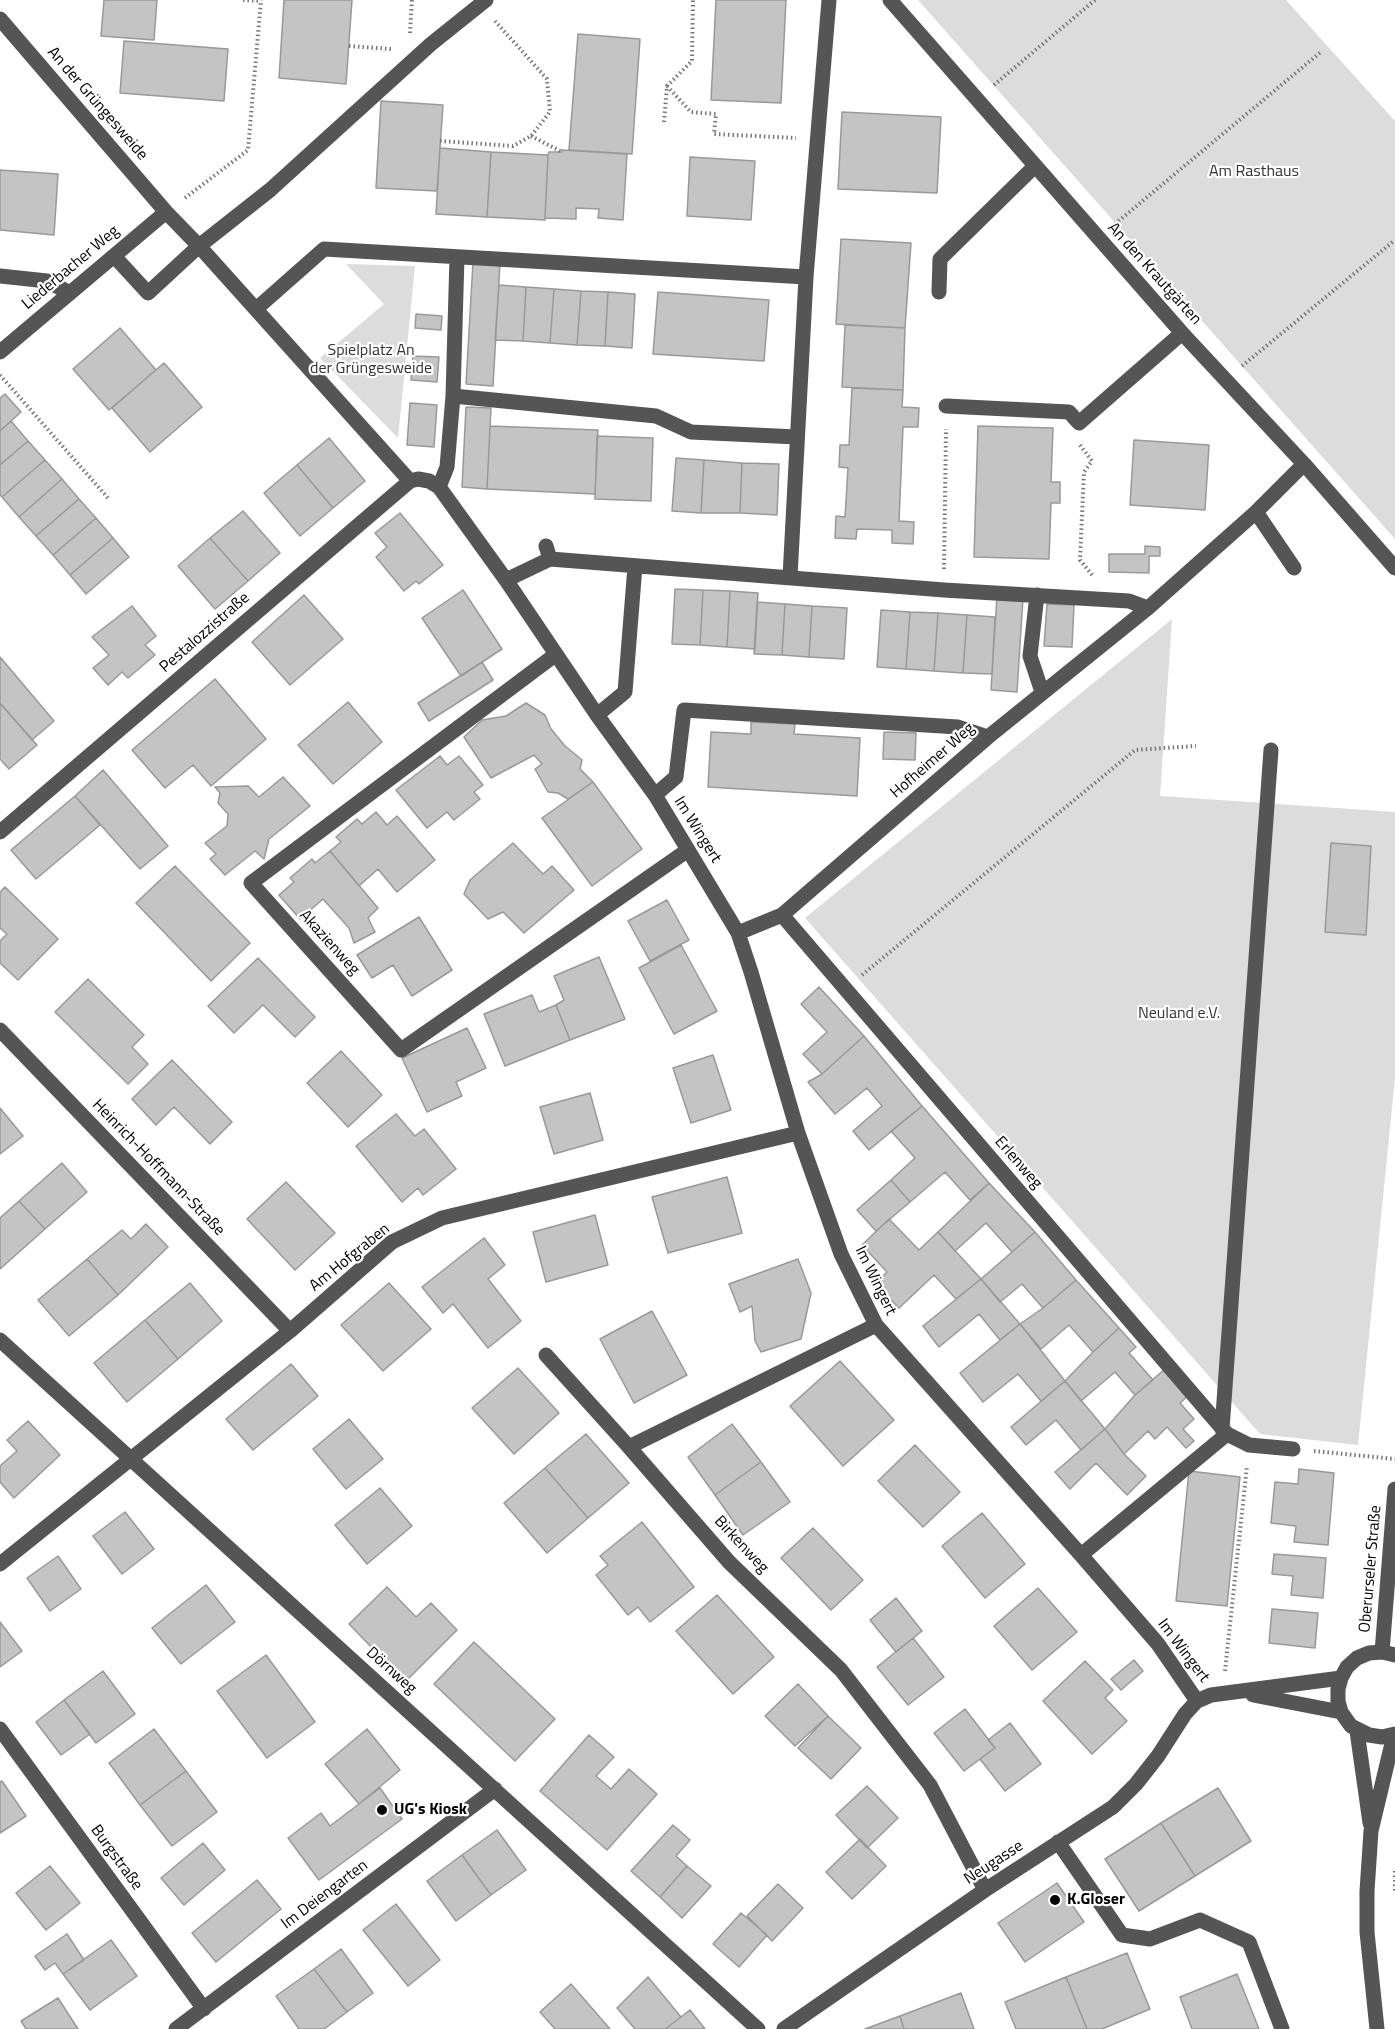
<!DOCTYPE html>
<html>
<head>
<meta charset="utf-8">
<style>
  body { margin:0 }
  canvas { display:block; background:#fff }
</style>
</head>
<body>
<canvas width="1395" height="2029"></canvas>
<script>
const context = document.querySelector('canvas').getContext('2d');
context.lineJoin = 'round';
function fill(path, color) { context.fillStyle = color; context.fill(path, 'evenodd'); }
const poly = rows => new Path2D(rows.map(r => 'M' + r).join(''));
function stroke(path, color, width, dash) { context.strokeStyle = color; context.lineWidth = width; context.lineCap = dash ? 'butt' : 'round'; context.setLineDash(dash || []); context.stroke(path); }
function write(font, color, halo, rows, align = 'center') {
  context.font = font + ' "Titillium Web",sans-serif'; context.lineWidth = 4.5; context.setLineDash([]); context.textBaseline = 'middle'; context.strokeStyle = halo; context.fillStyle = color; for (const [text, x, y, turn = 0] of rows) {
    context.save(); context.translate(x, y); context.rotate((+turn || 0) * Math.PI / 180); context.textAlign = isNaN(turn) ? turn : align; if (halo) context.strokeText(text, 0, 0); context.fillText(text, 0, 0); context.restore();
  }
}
const green = poly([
  [918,0,1286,0,1395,121,1395,539],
  [346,264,415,266,398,438,320,358,384,304],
  [1172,619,1160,796,1395,812,1395,1078,1358,1445,1260,1434,805,918]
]);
const building = poly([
  [104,0,157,0,154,40,101,36,104,0],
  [284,0,352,0,346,84,279,78,284,0],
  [716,0,786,0,781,103,711,100,716,0],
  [578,34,640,39,632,154,569,150,578,34],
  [124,41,228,49,224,101,120,93,124,41],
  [381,101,443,105,437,191,376,188,381,101],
  [842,112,941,117,937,193,838,189,842,112],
  [440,148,491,152,487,217,436,214,440,148],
  [562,150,627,154,623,220,598,218,599,209,576,208,576,219,545,218,548,155,549,152,562,152,562,150],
  [491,152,548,155,545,220,487,217,491,152],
  [690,157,755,161,751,220,687,216,690,157],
  [0,170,58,174,54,235,0,230,0,170],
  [841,239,911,243,905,328,836,324,841,239],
  [473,262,500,263,493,386,466,384,473,262],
  [499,285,526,287,523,341,495,340,499,285],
  [526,287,554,289,550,343,523,341,526,287],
  [554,289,581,291,577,345,550,343,554,289],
  [581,291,608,292,605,346,577,345,581,291],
  [608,292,635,294,632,348,605,346,608,292],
  [658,292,769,300,764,361,653,354,658,292],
  [416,314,442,316,441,330,415,328,416,314],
  [845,325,905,328,903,390,842,387,845,325],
  [120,328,156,370,109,410,73,369,120,328],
  [413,356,439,357,437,382,411,380,413,356],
  [164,363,202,407,150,452,112,408,164,363],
  [852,388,903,390,902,407,919,408,918,427,903,427,899,521,914,522,913,544,892,543,892,530,857,529,856,539,835,538,836,516,845,517,848,468,839,467,840,445,849,445,852,388],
  [5,394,21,412,0,431,0,398,5,394],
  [410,403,437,405,434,447,407,445,410,403],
  [466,407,491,408,487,489,462,487,466,407],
  [11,421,28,441,0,465,0,431,11,421],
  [490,426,598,430,595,494,487,489,490,426],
  [978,426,1053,428,1051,482,1060,482,1060,503,1051,503,1049,559,974,557,978,426],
  [597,436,653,438,651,501,595,499,597,436],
  [329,438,365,481,333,508,297,465,329,438],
  [1134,440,1209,445,1205,510,1130,505,1134,440],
  [28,441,45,460,2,497,0,495,0,465,28,441],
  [676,458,704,460,701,513,672,511,676,458],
  [45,460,62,479,19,517,2,497,45,460],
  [704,460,742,463,740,513,701,513,704,460],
  [742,463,779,464,777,515,740,513,742,463],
  [297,465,333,508,300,536,264,493,297,465],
  [62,479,79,499,36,536,19,517,62,479],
  [79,499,96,518,53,555,36,536,79,499],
  [243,511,280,553,248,581,210,538,243,511],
  [400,513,443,565,419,584,416,581,404,591,376,557,387,547,375,533,400,513],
  [96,518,113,538,70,575,53,555,96,518],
  [113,538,129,557,86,594,70,575,113,538],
  [210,538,248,581,215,609,178,566,210,538],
  [1145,546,1160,547,1160,556,1149,556,1149,573,1109,572,1109,554,1145,554,1145,546],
  [675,589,703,590,700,645,672,644,675,589],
  [463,590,502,649,461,676,422,618,463,590],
  [703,590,730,591,727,647,700,645,703,590],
  [730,591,758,593,755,649,727,647,730,591],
  [304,595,343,639,290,685,252,642,304,595],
  [997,596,1023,598,1017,692,991,690,997,596],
  [757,602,785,604,782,655,754,654,757,602],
  [785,604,812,606,809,657,782,655,785,604],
  [1047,604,1074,605,1072,647,1044,646,1047,604],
  [132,606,156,636,145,645,155,655,128,678,122,672,108,685,93,668,109,655,92,637,132,606],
  [812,606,847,608,844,659,809,657,812,606],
  [881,610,910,612,906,669,877,667,881,610],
  [910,612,938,613,934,671,906,669,910,612],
  [938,613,967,615,963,673,934,671,938,613],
  [967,615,995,617,992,674,963,673,967,615],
  [0,657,54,721,32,740,0,703,0,657],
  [482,662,493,680,429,721,418,703,482,662],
  [215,679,266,739,211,786,193,765,165,788,132,750,215,679],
  [348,702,382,742,333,784,298,745,348,702],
  [0,703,37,745,9,769,0,759,0,703],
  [526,703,545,715,551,729,565,746,582,760,580,769,593,782,568,799,558,793,548,792,535,769,542,764,534,755,491,778,464,737,482,720,506,716,526,703],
  [751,722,795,724,794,734,860,738,857,796,708,787,711,732,751,734,751,722],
  [884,732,916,733,915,760,883,759,884,732],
  [440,756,447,765,459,756,483,785,474,792,480,799,454,820,447,812,427,828,396,790,440,756],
  [103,770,168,846,140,869,75,796,103,770],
  [283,777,310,806,269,839,264,859,255,851,225,875,210,859,216,854,205,843,227,826,228,814,218,803,220,793,215,787,248,786,259,797,283,777],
  [593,782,642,849,592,886,542,818,593,782],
  [75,796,100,825,36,879,11,850,75,796],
  [376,812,387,825,397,816,435,860,397,892,378,869,359,886,330,851,341,842,336,837,357,819,362,824,376,812],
  [513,843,543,874,552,866,574,890,524,933,503,912,488,919,464,894,470,880,513,843],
  [1331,843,1371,846,1366,935,1325,932,1331,843],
  [330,851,378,908,368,918,375,932,354,943,349,928,323,899,300,919,279,895,294,882,290,878,312,859,315,863,330,851],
  [175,866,250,943,211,981,136,903,175,866],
  [5,887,58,939,18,980,0,963,0,941,7,934,0,928,0,892,5,887],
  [667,900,689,940,650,961,628,921,667,900],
  [419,917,452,970,412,996,393,965,372,978,357,955,419,917],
  [681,945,717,1011,674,1034,639,968,681,945],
  [599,957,625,1019,570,1040,556,1005,564,1000,554,976,599,957],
  [258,958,315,1017,295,1037,263,1005,234,1033,208,1006,258,958],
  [88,979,144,1035,132,1047,148,1064,128,1084,55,1012,88,979],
  [819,987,864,1036,822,1074,803,1054,827,1032,801,1004,819,987],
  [532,995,539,1012,556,1005,570,1040,505,1066,484,1014,532,995],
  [467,1028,486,1068,456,1082,462,1096,427,1112,402,1058,467,1028],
  [864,1036,922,1106,869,1150,853,1131,882,1106,867,1088,835,1114,808,1082,822,1074,864,1036],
  [341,1051,382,1095,348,1127,307,1083,341,1051],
  [713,1055,731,1110,691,1123,673,1068,713,1055],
  [172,1060,232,1122,210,1144,174,1107,156,1125,132,1099,172,1060],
  [590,1093,603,1140,554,1154,540,1107,590,1093],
  [922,1106,989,1183,970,1200,945,1172,910,1202,891,1180,915,1158,891,1131,922,1106],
  [0,1108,23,1136,0,1154,0,1108],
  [396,1114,415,1136,424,1129,456,1169,423,1195,418,1188,402,1202,356,1146,396,1114],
  [62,1163,87,1192,45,1229,19,1201,62,1163],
  [727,1177,742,1233,668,1253,652,1197,727,1177],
  [891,1180,910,1202,876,1231,857,1210,891,1180],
  [286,1182,335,1233,295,1270,247,1219,286,1182],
  [989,1183,1035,1232,1012,1252,986,1223,955,1251,938,1232,989,1183],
  [19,1201,45,1229,0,1269,0,1218,19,1201],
  [595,1215,608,1265,546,1282,533,1232,595,1215],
  [889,1219,919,1250,938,1232,981,1279,956,1299,934,1275,899,1308,875,1284,887,1272,862,1245,889,1219],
  [146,1224,168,1247,118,1295,87,1259,122,1230,131,1239,146,1224],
  [1035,1232,1076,1280,1043,1308,1022,1284,1000,1302,981,1279,1035,1232],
  [484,1238,505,1265,488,1279,521,1321,488,1348,453,1304,443,1313,422,1287,484,1238],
  [87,1259,118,1295,69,1336,38,1300,87,1259],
  [798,1259,811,1293,801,1339,761,1352,755,1341,752,1306,740,1312,729,1284,798,1259],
  [981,1279,1020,1324,1000,1340,979,1314,939,1347,923,1326,981,1279],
  [1076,1280,1119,1328,1093,1352,1069,1325,1041,1349,1020,1324,1043,1308,1076,1280],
  [190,1283,222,1321,178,1359,145,1320,190,1283],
  [389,1283,431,1329,383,1371,341,1325,389,1283],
  [652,1311,687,1375,634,1403,600,1339,652,1311],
  [145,1320,178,1359,127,1402,94,1363,145,1320],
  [1020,1324,1065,1381,1041,1401,1018,1374,983,1402,960,1373,1020,1324],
  [1119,1328,1136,1347,1129,1353,1153,1380,1135,1395,1115,1372,1081,1401,1065,1381,1093,1352,1119,1328],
  [840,1361,894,1420,843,1466,790,1406,840,1361],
  [291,1364,318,1396,253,1450,226,1419,291,1364],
  [518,1368,559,1413,514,1454,472,1408,518,1368],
  [1165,1369,1189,1395,1180,1403,1194,1419,1183,1429,1194,1441,1186,1448,1167,1427,1155,1439,1148,1431,1124,1454,1105,1429,1135,1395,1165,1369],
  [1065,1381,1105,1429,1081,1450,1056,1420,1026,1445,1011,1427,1065,1381],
  [349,1419,383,1459,346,1489,313,1449,349,1419],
  [28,1421,60,1455,14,1498,0,1482,0,1466,17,1451,7,1440,28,1421],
  [732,1424,761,1462,715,1495,688,1457,732,1424],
  [1105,1429,1124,1454,1146,1476,1127,1495,1096,1463,1070,1489,1055,1472,1105,1429],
  [586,1434,629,1483,588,1518,545,1468,586,1434],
  [915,1445,960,1492,923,1527,878,1481,915,1445],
  [761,1462,790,1502,743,1535,715,1495,761,1462],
  [545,1468,588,1518,547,1553,504,1503,545,1468],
  [1299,1469,1334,1473,1328,1545,1294,1542,1296,1526,1271,1523,1275,1482,1298,1484,1299,1469],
  [1189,1471,1240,1477,1227,1606,1176,1601,1189,1471],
  [380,1488,412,1526,367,1564,335,1525,380,1488],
  [125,1512,154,1549,122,1574,93,1536,125,1512],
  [982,1513,1025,1564,985,1598,942,1546,982,1513],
  [642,1522,694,1587,650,1622,638,1607,628,1615,596,1575,608,1565,600,1556,642,1522],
  [813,1528,863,1580,831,1610,781,1558,813,1528],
  [1274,1554,1326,1558,1323,1598,1291,1595,1293,1576,1272,1574,1274,1554],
  [58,1556,81,1589,50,1611,27,1578,58,1556],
  [206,1585,235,1622,181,1664,152,1628,206,1585],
  [387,1587,416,1617,431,1603,457,1630,405,1682,349,1624,387,1587],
  [1038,1588,1077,1632,1032,1670,994,1626,1038,1588],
  [717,1595,774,1657,733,1694,676,1631,717,1595],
  [896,1598,922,1631,896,1652,870,1620,896,1598],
  [1272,1609,1318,1613,1315,1648,1269,1643,1272,1609],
  [0,1622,22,1651,0,1667,0,1622],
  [913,1638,944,1677,908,1705,877,1667,913,1638],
  [474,1642,555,1719,515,1761,434,1684,474,1642],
  [266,1655,315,1722,267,1758,217,1691,266,1655],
  [1134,1660,1143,1671,1121,1690,1111,1679,1134,1660],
  [1085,1661,1113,1690,1105,1698,1127,1721,1092,1754,1043,1701,1085,1661],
  [103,1671,135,1714,96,1743,64,1700,103,1671],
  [798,1684,828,1716,795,1746,765,1716,798,1684],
  [64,1700,90,1734,61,1755,36,1722,64,1700],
  [965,1709,995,1748,964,1771,934,1733,965,1709],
  [828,1716,861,1748,831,1779,798,1748,828,1716],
  [1010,1723,1041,1764,1005,1791,980,1759,995,1748,988,1740,1010,1723],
  [154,1729,186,1771,140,1805,109,1763,154,1729],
  [367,1729,400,1770,359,1804,325,1764,367,1729],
  [589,1735,614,1757,596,1776,611,1789,629,1769,657,1794,607,1850,540,1791,589,1735],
  [186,1771,217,1812,172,1846,140,1805,186,1771],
  [2,1781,26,1816,0,1833,0,1782,2,1781],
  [867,1786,898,1818,867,1848,836,1815,867,1786],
  [380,1788,402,1819,319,1880,288,1838,321,1813,330,1826,380,1788],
  [1218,1788,1251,1841,1195,1876,1161,1823,1218,1788],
  [1161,1823,1195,1876,1139,1911,1105,1859,1161,1823],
  [673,1825,690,1840,676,1856,687,1866,660,1897,631,1871,673,1825],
  [497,1830,526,1870,491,1895,462,1855,497,1830],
  [860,1839,886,1866,852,1899,826,1872,860,1839],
  [203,1843,225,1870,184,1905,161,1878,203,1843],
  [462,1855,491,1895,456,1921,427,1881,462,1855],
  [50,1866,80,1903,46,1930,16,1893,50,1866],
  [687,1866,711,1886,682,1918,660,1897,687,1866],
  [257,1880,281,1909,216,1962,192,1933,257,1880],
  [1057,1883,1084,1922,1025,1962,998,1923,1057,1883],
  [778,1884,803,1908,772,1941,747,1916,778,1884],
  [396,1904,440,1960,408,1986,363,1930,396,1904],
  [741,1913,767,1935,739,1967,713,1944,741,1913],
  [67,1934,84,1960,63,1974,55,1963,45,1970,35,1956,67,1934],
  [111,1940,137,1976,90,2010,63,1974,111,1940],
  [341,1949,373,1993,347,2012,314,1969,341,1949],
  [1127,1953,1150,2009,1102,2029,1087,2029,1066,1977,1127,1953],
  [314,1969,347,2012,324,2029,299,2029,276,1996,314,1969],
  [1237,1974,1259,2029,1192,2029,1180,1997,1237,1974],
  [648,1977,681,2017,665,2029,635,2029,617,2008,648,1977],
  [1066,1977,1087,2029,1016,2029,1005,2002,1066,1977],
  [571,1984,610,2029,555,2029,540,2012,571,1984],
  [961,1993,974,2029,904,2029,900,2016,961,1993],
  [58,1998,78,2029,26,2029,21,2021,58,1998],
  [690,2010,705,2029,665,2029,681,2017,690,2010],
  [900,2016,904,2029,865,2029,900,2016]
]);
const path = poly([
  [243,0,261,1],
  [410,33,412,0],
  [349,46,391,49],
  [994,85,1095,0],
  [667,86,691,112,716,114,714,134,796,138],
  [664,122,667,86,692,61,693,0],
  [531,136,562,152],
  [440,141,513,146,531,136,550,112,547,79,495,21],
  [185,198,248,150,261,0],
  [1115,224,1322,51],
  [1242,366,1395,240],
  [0,375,108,498],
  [1080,445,1092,461,1084,472,1080,560,1093,576],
  [944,569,946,429],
  [862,975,1135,750,1196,746],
  [1314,1451,1395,1459],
  [1225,1671,1247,1466],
  [1395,1871,1395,1893]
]);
const minor = poly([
  [890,0,1182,333,1304,464,1395,568],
  [0,19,166,212,199,246,410,481],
  [114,256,148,293,199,246,270,190,431,44,486,0],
  [0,276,47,281,70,293],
  [939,292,940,259,1035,166],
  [256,309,324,249,806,277],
  [0,352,166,212],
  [453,396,656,416,691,432,797,437],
  [946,406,1069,412,1079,423,1182,333],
  [439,487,447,467,453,396,457,257],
  [1256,512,1294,568],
  [550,559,944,590,1129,601,1148,608],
  [790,577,806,277,829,0],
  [506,580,550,559,546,546],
  [1037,595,1030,656,1042,692],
  [555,655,251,883,401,1050,688,850],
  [597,715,625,692,635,566],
  [655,795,676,777,684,710,958,727,988,737],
  [0,832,410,481,418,479,429,481,439,487,506,580,597,715,655,795,738,933,751,972,798,1133,841,1254,876,1325,1081,1555,1158,1644,1197,1701],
  [782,915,1227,1434,1249,1445,1293,1449],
  [738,933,782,915,988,737,1148,608,1256,512,1304,464],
  [0,1030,290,1331],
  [876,1325,629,1447,729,1562,841,1670,930,1785,985,1890],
  [0,1340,758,2029],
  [546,1355,629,1447],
  [1222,1429,1271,750],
  [1081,1555,1227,1434],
  [0,1564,290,1331,392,1242,442,1218,798,1133],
  [1382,1652,1395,1489],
  [1395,1655,1382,1652,1369,1653,1357,1658,1347,1667,1341,1678,1338,1689,1338,1701,1341,1712,1351,1726,1369,1735,1382,1737,1395,1734],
  [1253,1695,1341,1712],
  [0,1729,204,2009],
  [1357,1731,1370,1823],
  [1058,1842,1122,1935,1150,1939,1200,1920,1249,1942,1282,2029],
  [176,2029,495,1789],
  [784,2029,985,1890,1113,1807,1136,1784,1158,1756,1185,1714,1197,1701,1211,1695,1341,1678],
  [1377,2029,1367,1932,1367,1891,1371,1831,1394,1735]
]);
const markers = [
  [382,1810,6,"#000"],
  [1055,1900,6,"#000"]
];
const streetNames = [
  ["An der Grüngesweide",97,104,49],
  ["Liederbacher Weg",71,268,-40],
  ["An den Krautgärten",1154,274,48],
  ["Pestalozzistraße",205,633,-41],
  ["Hofheimer Weg",933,761,-41],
  ["Im Wingert",697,830,58],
  ["Akazienweg",329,943,48],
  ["Erlenweg",1018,1163,49],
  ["Heinrich-Hoffmann-Straße",158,1168,46],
  ["Am Hofgraben",350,1258,-39],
  ["Im Wingert",875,1281,64],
  ["Birkenweg",741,1545,47],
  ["Oberurseler Straße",1371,1569,-85],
  ["Im Wingert",1183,1651,53],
  ["Dörnweg",391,1671,42],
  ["Burgstraße",116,1858,54],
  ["Neugasse",994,1863,-33],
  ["Im Deiengarten",325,1895,-37]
];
const parkNames = [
  ["Am Rasthaus",1254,172],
  ["Spielplatz An",371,351],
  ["der Grüngesweide",371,369],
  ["Neuland e.V.",1179,1014]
];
const poiNames = [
  ["UG's Kiosk",394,1810],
  ["K.Gloser",1067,1900]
];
fill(green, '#dcdcdc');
fill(building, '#c4c4c4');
stroke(building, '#999', 1.5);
stroke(path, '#777', 4, [1.5, 3]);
stroke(minor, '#555', 15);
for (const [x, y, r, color] of markers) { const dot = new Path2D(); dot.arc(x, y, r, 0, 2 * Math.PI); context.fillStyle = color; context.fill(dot); stroke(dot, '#fff', 2); }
write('16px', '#000', '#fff', streetNames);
write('16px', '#333', '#fff', parkNames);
write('bold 16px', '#000', '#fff', poiNames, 'left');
</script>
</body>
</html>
